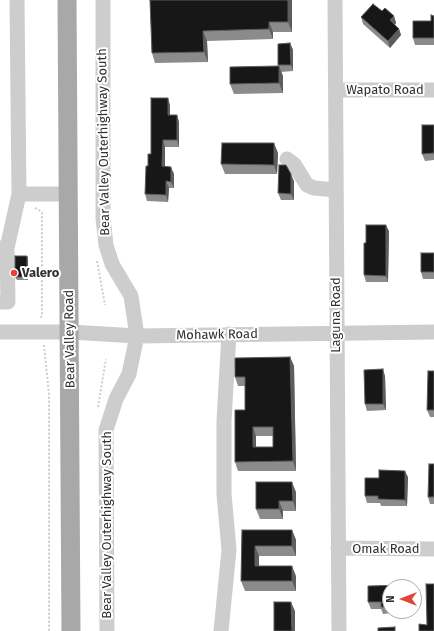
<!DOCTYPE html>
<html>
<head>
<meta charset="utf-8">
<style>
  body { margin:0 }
  #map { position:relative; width:434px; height:631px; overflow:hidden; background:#fff; font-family:"Fira Sans",sans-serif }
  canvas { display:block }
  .north { position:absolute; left:382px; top:579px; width:40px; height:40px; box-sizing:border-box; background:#fff; border:1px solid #acacac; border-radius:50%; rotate:270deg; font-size:11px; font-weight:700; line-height:16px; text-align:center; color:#303030 }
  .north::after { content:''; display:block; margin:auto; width:14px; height:18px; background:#e44536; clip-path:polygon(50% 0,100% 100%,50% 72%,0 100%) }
</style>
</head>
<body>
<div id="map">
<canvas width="434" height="631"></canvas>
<div class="north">N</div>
</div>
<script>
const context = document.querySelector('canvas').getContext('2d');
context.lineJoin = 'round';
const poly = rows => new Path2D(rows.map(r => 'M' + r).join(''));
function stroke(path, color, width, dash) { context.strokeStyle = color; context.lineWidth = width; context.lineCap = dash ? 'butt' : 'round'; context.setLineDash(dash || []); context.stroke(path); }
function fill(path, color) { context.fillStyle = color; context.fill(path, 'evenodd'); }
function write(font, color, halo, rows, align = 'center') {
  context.font = font + ' "Fira Sans",sans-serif'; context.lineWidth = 4; context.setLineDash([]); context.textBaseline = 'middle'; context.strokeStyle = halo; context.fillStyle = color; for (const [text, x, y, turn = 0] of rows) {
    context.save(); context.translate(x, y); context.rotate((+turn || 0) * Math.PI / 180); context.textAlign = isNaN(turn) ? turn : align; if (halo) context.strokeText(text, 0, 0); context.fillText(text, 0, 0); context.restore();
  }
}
const path = poly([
  [35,208,39,210,42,213,42,316,39,319],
  [97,261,105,305],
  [44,345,49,394,49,631],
  [98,407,106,359]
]);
const minor = poly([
  [17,0,19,194,68,194],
  [103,0,103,218,106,245,112,264,131,296,137,336,129,374,116,399,106,430,107,631],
  [335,0,339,631],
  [336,90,434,90],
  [287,159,294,164,307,185,314,188,336,190],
  [0,248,7,248,19,194],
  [0,302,8,302,7,248],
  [0,332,70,332,137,336,434,332],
  [338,548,434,549],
  [221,631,229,550,224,494,224,421,229,334]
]);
const major = poly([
  [67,0,71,631]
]);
const wall = poly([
  [150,0,292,0,292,32,273,32,273,39,207,41,208,62,155,63,152,53],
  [382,11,394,16,396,23,395,25,399,29,401,35,390,48,363,24,361,17],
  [434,16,434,45,415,45,413,38,431,21],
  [290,43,293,50,293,71,281,72,283,76,283,93,234,94,230,84,279,66,278,65],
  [170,105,170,115,177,115,179,122,179,147,165,147,165,167,174,174,174,188,169,188,168,202,147,201,145,194,151,154],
  [434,125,434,160,425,161,422,154],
  [278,153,277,174,225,174,221,164],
  [294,181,294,200,281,200,278,193],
  [389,231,388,282,366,282,364,275,366,243],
  [434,253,434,279,423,279,421,272],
  [27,256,28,259,28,280,17,280,15,277],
  [290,357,294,366,296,471,238,471,235,462,245,410,245,386,238,386,235,377],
  [256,436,273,436,273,447,256,447],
  [434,371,434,417,430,417,427,410],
  [385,376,386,410,367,411,365,404],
  [434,464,434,504,430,504,428,497],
  [408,477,407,506,381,506,380,503,367,503,365,496],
  [296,492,296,511,283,511,283,519,260,519,256,509],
  [242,530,292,530,296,540,296,556,259,556,259,566,296,576,296,591,245,591,241,581],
  [390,587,390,611,392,611,392,613,383,614,381,609,371,609,368,602]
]);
const shadedWall = poly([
  [288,0,292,0,292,32,288,22],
  [394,16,396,23,392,27,390,20],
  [269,22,273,32,273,39,269,29],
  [399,29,401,35,390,48,388,41],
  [203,31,207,41,208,62,204,52],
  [290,43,293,50,293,71,291,65],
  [279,66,283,76,283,93,279,83],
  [168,98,170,105,170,122,168,115],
  [177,115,179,122,179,147,177,140],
  [163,140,165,147,165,173,162,166],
  [274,143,278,153,277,174,274,165],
  [171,167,174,174,174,188,171,182],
  [291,174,294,181,294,200,291,194],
  [166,181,169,188,168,202,166,195],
  [386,225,389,231,388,282,386,276],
  [27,256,28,259,28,280,27,277],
  [290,357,294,366,296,471,293,461],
  [383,369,385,376,386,410,383,404],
  [253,427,256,436,256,456,253,447],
  [405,471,408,477,407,506,405,500],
  [292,482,296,492,296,511,293,501],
  [279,501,283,511,283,519,279,509],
  [292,530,296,540,296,556,292,546],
  [255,546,259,556,259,576,255,566],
  [292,566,296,576,296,591,292,581],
  [291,602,295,611,295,631,292,631]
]);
const building = poly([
  [150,0,288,0,288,22,269,22,269,29,203,31,204,52,152,53,150,0],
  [373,4,382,11,385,8,394,16,390,20,399,29,388,41,361,17,373,4],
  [431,15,434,16,434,38,413,38,413,21,431,21,431,15],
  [290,43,291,65,278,65,278,44,290,43],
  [279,66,279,83,230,84,230,67,279,66],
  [151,98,168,98,168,115,177,115,177,140,163,140,162,166,171,167,171,182,166,181,166,195,145,194,146,166,148,166,148,154,151,154,151,98],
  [422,125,434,125,434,153,422,154,422,125],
  [222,143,274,143,274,165,221,164,222,143],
  [279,165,286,165,291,174,291,194,278,193,279,165],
  [366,225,386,225,386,276,364,275,364,243,366,243,366,225],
  [421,253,434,253,434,272,421,272,421,253],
  [15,256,27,256,27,277,15,277,15,256],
  [290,357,293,461,235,462,235,410,245,410,245,377,235,377,235,358,290,357],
  [253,427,273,427,273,447,253,447,253,427],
  [383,369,383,404,365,404,364,370,383,369],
  [428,371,434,371,434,410,427,410,428,371],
  [429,464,434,464,434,497,428,497,429,464],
  [379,470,405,471,405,500,378,499,378,496,365,496,365,478,379,478,379,470],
  [256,482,292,482,293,501,279,501,279,509,256,509,256,482],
  [242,530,292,530,292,546,255,546,255,566,292,566,292,581,241,581,242,530],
  [426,584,434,584,434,631,419,631,419,624,427,625,426,584],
  [404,585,404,587,390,587,390,607,381,607,381,602,368,602,368,586,404,585],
  [274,602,291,602,292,631,274,631,274,602],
  [395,627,395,631,378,631,378,628,395,627]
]);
const markers = [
  [14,273,4,"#e44536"]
];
const streetNames = [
  ["Wapato Road",385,90],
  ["Bear Valley Outerhighway South",104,142,-91],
  ["Laguna Road",336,315,-90],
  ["Mohawk Road",217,335,-1],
  ["Bear Valley Road",70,339,-91],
  ["Bear Valley Outerhighway South",107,525,-90],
  ["Omak Road",386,549]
];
const poiNames = [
  ["Valero",22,273]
];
stroke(path, '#cdcdcd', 2, [2, 2]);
stroke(minor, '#cdcdcd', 15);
stroke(major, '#a8a8a8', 19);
fill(wall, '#8b8b8b');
fill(shadedWall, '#5d5d5d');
fill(building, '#171717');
stroke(building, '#5d5d5d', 1);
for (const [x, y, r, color] of markers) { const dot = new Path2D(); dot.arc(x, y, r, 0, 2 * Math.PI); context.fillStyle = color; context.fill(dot); stroke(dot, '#fff', 1.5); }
write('13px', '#303030', '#fff', streetNames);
write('bold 13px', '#303030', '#fff', poiNames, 'left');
</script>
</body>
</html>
